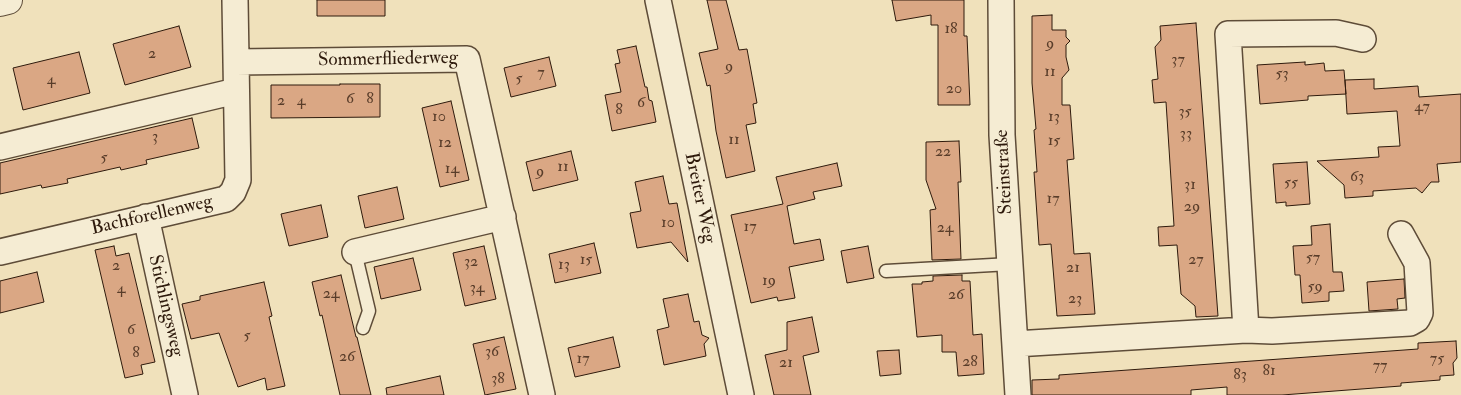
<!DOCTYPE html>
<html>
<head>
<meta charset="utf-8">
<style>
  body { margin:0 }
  canvas { display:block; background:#f0e1bb }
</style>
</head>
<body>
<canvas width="1461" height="395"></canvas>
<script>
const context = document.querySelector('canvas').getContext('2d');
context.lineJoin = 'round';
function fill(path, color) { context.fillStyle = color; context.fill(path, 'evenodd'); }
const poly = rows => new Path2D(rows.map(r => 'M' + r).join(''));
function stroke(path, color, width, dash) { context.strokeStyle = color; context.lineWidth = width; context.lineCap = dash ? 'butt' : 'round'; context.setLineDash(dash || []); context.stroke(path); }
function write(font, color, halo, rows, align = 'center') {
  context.font = font + ' "IM FELL Double Pica",serif'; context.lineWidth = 4; context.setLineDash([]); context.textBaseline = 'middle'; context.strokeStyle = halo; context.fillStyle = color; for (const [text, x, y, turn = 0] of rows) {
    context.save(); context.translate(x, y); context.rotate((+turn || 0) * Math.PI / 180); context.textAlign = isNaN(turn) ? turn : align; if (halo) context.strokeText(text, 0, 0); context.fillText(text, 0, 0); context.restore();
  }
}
const building = poly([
  [317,0,385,0,385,16,317,16,317,0],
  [707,0,726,0,739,50,747,49,757,103,753,104,756,123,746,125,755,171,726,178,716,131,710,85,707,86,699,53,718,49,707,0],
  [892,0,964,0,964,36,967,36,970,105,938,105,938,25,931,25,931,15,896,21,892,0],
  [1052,15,1052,30,1066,30,1066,37,1070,41,1066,45,1066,57,1069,70,1062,78,1062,105,1070,105,1074,159,1067,160,1074,254,1090,253,1095,314,1057,316,1051,244,1039,245,1034,172,1037,172,1034,130,1036,129,1032,83,1032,16,1052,15],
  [1196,23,1218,316,1196,317,1195,306,1181,294,1177,245,1159,246,1158,227,1174,226,1166,102,1154,103,1152,80,1158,79,1155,47,1161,40,1160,26,1196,23],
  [179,26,191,67,125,85,113,44,179,26],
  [636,46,645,87,647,87,649,100,652,101,656,122,612,131,605,95,621,92,615,64,620,63,617,50,636,46],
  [79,52,90,93,23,110,13,68,79,52],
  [549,57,556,86,511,97,504,68,549,57],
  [1305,62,1305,65,1324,63,1325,71,1344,70,1346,94,1308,96,1308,100,1260,104,1257,65,1305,62],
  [1374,79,1374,89,1418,86,1419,97,1461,94,1461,162,1437,164,1439,182,1431,182,1422,193,1416,188,1373,191,1373,196,1345,198,1344,185,1317,161,1379,157,1378,147,1400,146,1397,111,1347,114,1345,80,1374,79],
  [340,84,380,84,380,117,271,118,271,85,340,85,340,84],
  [451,101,469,180,440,187,422,108,451,101],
  [192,118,199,148,146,160,147,164,121,170,120,167,67,179,68,183,42,188,41,185,0,194,0,163,192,118],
  [959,141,961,182,958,182,961,259,932,260,930,210,936,209,926,180,926,142,959,141],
  [571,151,578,180,533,191,526,162,571,151],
  [1307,162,1310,204,1286,206,1286,202,1276,203,1273,164,1307,162],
  [837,163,842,186,813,192,815,199,787,206,794,244,820,239,824,260,789,267,795,298,778,301,777,297,751,303,731,215,783,204,776,177,837,163],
  [663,176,669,204,677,203,688,262,671,242,637,248,630,213,641,211,635,182,663,176],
  [397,187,404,219,365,228,358,196,397,187],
  [321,205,328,237,289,246,281,214,321,205],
  [1330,224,1333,272,1342,272,1344,291,1329,292,1329,301,1302,303,1300,275,1295,275,1293,246,1312,245,1311,226,1330,224],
  [594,243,601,273,555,283,549,254,594,243],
  [114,246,116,256,129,253,155,362,141,365,143,374,125,378,95,250,114,246],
  [484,246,496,299,465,306,453,253,484,246],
  [868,246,874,278,847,283,841,251,868,246],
  [413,258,421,290,381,299,374,267,413,258],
  [37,272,44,302,0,313,0,281,37,272],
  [341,275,356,337,357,337,371,395,340,395,322,315,320,316,312,282,341,275],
  [962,275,962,281,970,281,973,335,982,334,984,374,958,376,956,352,942,352,942,335,917,337,912,284,922,284,922,282,933,281,933,276,962,275],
  [1404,279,1405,298,1397,299,1398,309,1369,311,1367,282,1404,279],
  [264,282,272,316,269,317,285,386,267,390,265,378,238,387,219,333,191,339,182,304,200,300,200,296,264,282],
  [688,294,694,322,699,321,702,335,709,338,704,344,706,356,664,365,657,330,669,327,663,299,688,294],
  [812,317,819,352,803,356,811,395,774,395,765,355,787,350,787,322,812,317],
  [504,337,516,389,485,395,473,344,504,337],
  [613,337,620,367,575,377,568,348,613,337],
  [1456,341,1457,358,1453,363,1454,375,1440,376,1440,380,1401,383,1401,386,1282,395,1227,395,1227,387,1191,390,1191,395,1032,395,1032,380,1059,379,1059,375,1418,349,1418,343,1456,341],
  [899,350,901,374,880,376,877,351,899,350],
  [440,376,444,395,387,395,386,388,440,376]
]);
const service = poly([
  [355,252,369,311,363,328],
  [886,271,1010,264]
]);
const minor = poly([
  [658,0,741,395],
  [1001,0,1002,135,1018,395],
  [236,62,467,59,542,395],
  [0,147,236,91],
  [146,217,185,395],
  [0,252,226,199,233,192,238,180,235,0],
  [355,252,503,217],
  [1246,330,1228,34,1336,33,1363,39],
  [1015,344,1246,330,1272,331,1410,323,1417,319,1420,313,1417,263,1401,234]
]);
const tertiary = poly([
  [0,2,8,0]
]);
const numberNames = [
  ["18",951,30],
  ["9",1050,45],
  ["2",152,55],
  ["37",1178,61],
  ["9",729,68],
  ["11",1050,73],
  ["7",541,74],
  ["53",1282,75],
  ["5",519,80],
  ["4",51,81],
  ["20",954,90],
  ["6",350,100],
  ["8",370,100],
  ["2",281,102],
  ["4",301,102],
  ["6",641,104],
  ["47",1422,108],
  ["8",619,111],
  ["35",1185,113],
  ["10",439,118],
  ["13",1054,118],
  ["33",1186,135],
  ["3",155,138],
  ["11",734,141],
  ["15",1054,142],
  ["12",445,144],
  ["22",943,153],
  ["5",104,159],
  ["11",563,168],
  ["14",452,170],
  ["9",540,173],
  ["63",1357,178],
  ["55",1291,184],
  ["31",1190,186],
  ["17",1053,200],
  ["29",1192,208],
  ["10",668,224],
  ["17",750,228],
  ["24",945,229],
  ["57",1313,259],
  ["15",586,261],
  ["27",1196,261],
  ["32",471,263],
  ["13",564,266],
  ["2",116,267],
  ["21",1073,269],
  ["19",769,282],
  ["59",1315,288],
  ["34",477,289],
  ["4",121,290],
  ["24",331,295],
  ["26",956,296],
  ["23",1075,300],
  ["6",131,331],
  ["5",247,337],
  ["36",492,353],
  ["8",136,354],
  ["26",347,358],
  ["17",583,360],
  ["75",1437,360],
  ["28",970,363],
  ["21",786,364],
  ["77",1380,367],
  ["81",1269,372],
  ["83",1240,376],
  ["38",498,380]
];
const streetNames = [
  ["Sommerfliederweg",388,60,-1],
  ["Steinstraße",1005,172,-93],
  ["Breiter Weg",699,198,78],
  ["Bachforellenweg",152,216,-13],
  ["Stichlingsweg",165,306,77]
];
fill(building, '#daa784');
stroke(building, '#2e1a0c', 1);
stroke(service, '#5e4c38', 15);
stroke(minor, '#5e4c38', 28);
stroke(tertiary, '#5e4c38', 30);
stroke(service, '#f5ecd3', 12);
stroke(minor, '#f5ecd3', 25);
stroke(tertiary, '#f5ecd3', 28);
write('16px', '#593d2a', null, numberNames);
write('19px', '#2e1a0c', '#f5ecd3', streetNames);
</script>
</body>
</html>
